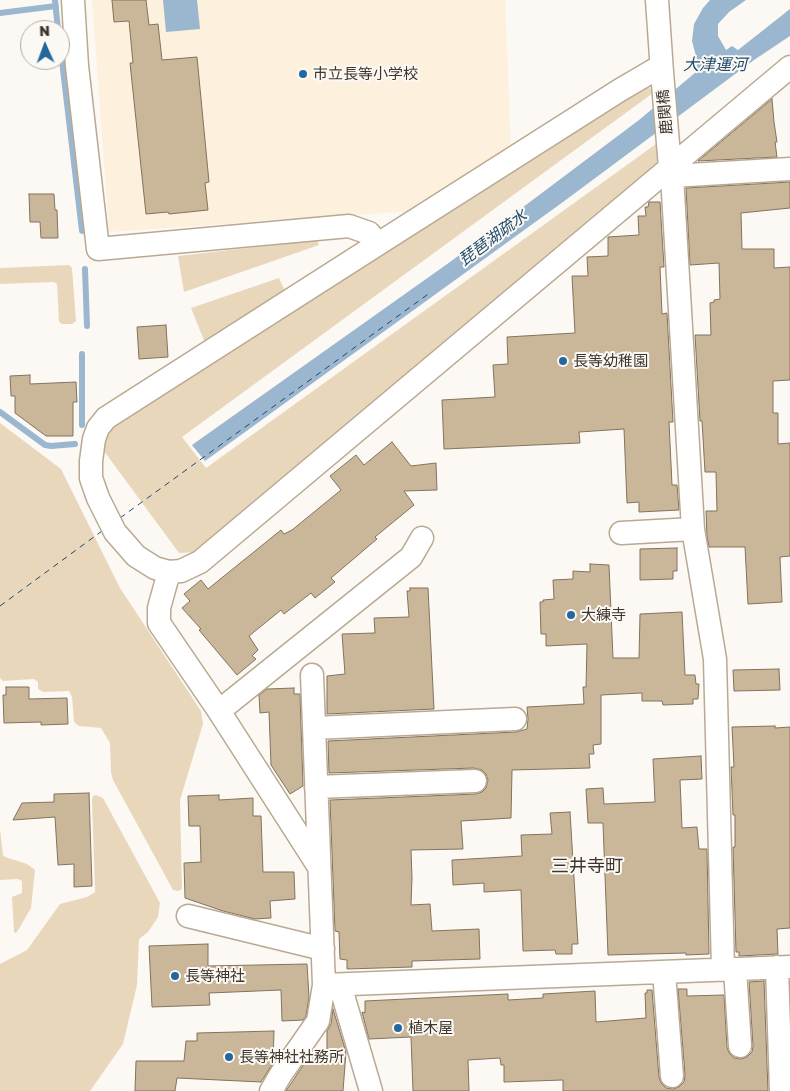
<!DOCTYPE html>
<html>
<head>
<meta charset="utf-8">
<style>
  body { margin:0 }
  #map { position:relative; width:790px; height:1091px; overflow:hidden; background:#fcf9f4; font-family:"Golos Text",sans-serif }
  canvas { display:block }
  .north { position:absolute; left:20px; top:20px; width:50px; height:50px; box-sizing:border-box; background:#fcf9f4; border:1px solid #b0aba4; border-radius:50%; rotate:358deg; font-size:14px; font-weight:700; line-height:20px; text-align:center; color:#3d362d }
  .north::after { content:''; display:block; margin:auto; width:18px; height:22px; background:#22689c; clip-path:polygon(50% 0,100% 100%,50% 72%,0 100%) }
</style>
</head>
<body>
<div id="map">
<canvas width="790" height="1091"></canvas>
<div class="north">N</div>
</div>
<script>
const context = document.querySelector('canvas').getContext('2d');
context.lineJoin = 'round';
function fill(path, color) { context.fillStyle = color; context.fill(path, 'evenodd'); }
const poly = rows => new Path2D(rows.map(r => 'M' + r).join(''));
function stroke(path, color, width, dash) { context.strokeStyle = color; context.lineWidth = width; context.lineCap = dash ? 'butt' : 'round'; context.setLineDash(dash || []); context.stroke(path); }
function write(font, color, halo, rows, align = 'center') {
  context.font = font + ' "Golos Text","Noto Sans JP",sans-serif'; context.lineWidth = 4; context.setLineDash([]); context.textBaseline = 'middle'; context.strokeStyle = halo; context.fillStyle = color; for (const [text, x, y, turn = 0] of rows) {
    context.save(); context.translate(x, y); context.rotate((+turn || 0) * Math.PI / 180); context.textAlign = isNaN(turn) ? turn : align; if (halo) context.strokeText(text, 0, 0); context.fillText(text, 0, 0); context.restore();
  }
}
const built = poly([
  [92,0,505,0,511,148,414,211,109,232]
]);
const green = poly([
  [646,86,652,90,653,93,182,437,206,468,656,144,660,146,661,161,198,552,179,553,101,447,108,424],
  [317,240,319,245,184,292,178,256],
  [69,265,72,268,76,321,72,324,62,324,59,322,57,284,54,282,0,284,0,268],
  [279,278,285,291,205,343,191,308],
  [0,423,61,469,120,588,201,711,203,724,180,800,182,889,178,891,173,890,113,780,111,772,110,743,101,728,79,726,74,722,72,697,69,691,43,692,38,689,38,682,34,679,3,681,0,678],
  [96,795,103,798,160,903,158,917,148,932,139,939,137,985,123,1044,90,1091,0,1091,0,964,27,950,60,904,87,897,95,892,92,800,93,796],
  [0,829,3,855,5,857,27,864,35,870,31,908,17,932,15,933,14,932,12,897,22,893,22,881,18,879,0,880]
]);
const water = poly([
  [163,0,197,0,200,29,166,32],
  [710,0,746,0,729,12,718,24,718,36,726,50,732,46,738,50,790,9,790,36,754,60,563,202,205,461,192,445,450,262,639,120,696,72,697,60,692,41,694,24,703,8]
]);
const stream = poly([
  [55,0,58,30],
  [0,13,56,6],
  [60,44,82,231],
  [85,269,87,326],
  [0,412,45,445,51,446,75,444],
  [82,425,82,354]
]);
const ferry = poly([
  [120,518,431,292],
  [0,606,102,531]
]);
const building = poly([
  [112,0,146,0,149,25,158,24,162,60,197,57,209,182,205,183,208,210,169,214,168,212,146,214,130,63,133,63,129,21,114,22,112,0],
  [772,99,774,122,777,142,775,142,777,157,698,161,772,99],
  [790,182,790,208,741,213,742,249,774,249,774,268,790,267,790,380,773,381,773,413,778,413,778,444,790,443,790,556,780,557,782,602,748,604,745,547,709,547,707,536,706,511,717,511,716,472,705,472,702,421,700,421,695,335,711,335,710,303,714,302,714,300,720,299,719,263,690,265,686,188,790,182],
  [29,194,54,194,55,210,57,210,58,238,41,238,40,222,30,222,29,194],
  [649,202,660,202,664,267,660,267,662,314,667,313,673,422,669,422,672,485,677,485,679,510,639,512,639,502,627,503,624,429,579,432,580,443,444,449,442,400,495,397,493,365,508,364,507,337,575,333,572,276,588,276,587,257,608,256,608,237,639,235,638,216,646,216,645,207,648,207,649,202],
  [166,325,168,357,139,359,137,327,166,325],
  [30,375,30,384,76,382,77,402,73,402,73,436,46,436,15,413,15,396,11,396,10,376,30,375],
  [392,442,411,466,436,463,437,490,404,491,414,505,375,537,377,539,331,578,335,582,315,598,311,593,284,614,281,610,249,636,258,650,252,656,256,659,237,675,199,630,201,629,182,608,190,601,184,594,201,580,208,589,281,530,284,534,292,530,341,490,330,476,356,455,364,465,392,442],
  [677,548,677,571,673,571,673,579,640,580,640,549,677,548],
  [590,564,609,565,613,658,639,658,640,614,682,612,685,675,695,675,696,684,699,684,698,699,693,699,693,704,663,705,662,701,642,701,642,693,601,695,601,744,593,745,594,754,589,754,590,768,512,770,511,818,461,821,463,849,411,850,412,878,411,905,430,904,432,931,479,929,480,959,412,961,412,967,347,969,347,960,340,959,339,932,335,931,330,800,476,794,482,792,486,788,488,780,486,774,482,770,474,768,329,773,328,741,516,732,527,729,528,719,527,707,584,704,583,687,586,687,587,644,546,646,546,634,541,634,540,602,543,602,543,600,554,599,553,580,573,579,573,571,590,572,590,564],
  [410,588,428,588,434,709,327,714,327,676,345,674,342,634,375,633,374,618,409,617,407,591,410,591,410,588],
  [779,669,780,690,734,691,733,670,779,669],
  [6,687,29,687,29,699,67,698,68,724,41,725,41,722,4,723,3,695,6,695,6,687],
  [294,688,294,694,300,694,303,786,290,794,271,765,269,712,260,713,259,695,267,689,294,688],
  [775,726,775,728,790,727,790,928,777,929,778,954,739,956,739,952,736,952,733,847,735,847,735,815,733,815,731,767,734,767,732,727,775,726],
  [701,756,702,779,680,780,682,828,697,827,699,849,707,849,709,954,686,955,686,953,608,955,603,823,588,823,586,789,603,788,604,804,655,802,653,759,701,756],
  [89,793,92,886,74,887,74,864,58,865,55,817,13,820,22,803,54,802,54,794,89,793],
  [219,795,219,800,253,798,253,816,261,816,263,872,294,872,295,899,270,901,271,918,255,919,223,911,185,898,184,863,201,862,200,826,189,826,188,796,219,795],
  [570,812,578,944,572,944,572,954,556,954,555,950,523,951,521,890,484,892,484,883,453,885,452,860,522,856,521,835,552,834,550,813,570,812],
  [208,944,208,966,307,964,309,997,306,1016,303,1020,282,1021,281,990,209,993,210,1005,152,1007,149,946,208,944],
  [764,981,768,1091,563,1091,563,1080,504,1082,504,1065,501,1065,500,1058,468,1060,469,1091,413,1091,411,1037,369,1039,362,1012,365,1013,365,1001,508,994,508,1000,543,998,543,994,595,991,596,1022,646,1018,645,993,647,993,647,990,652,990,659,1077,661,1083,666,1088,673,1089,679,1087,684,1082,685,1075,678,989,687,989,687,996,724,995,727,1047,729,1053,734,1058,741,1059,747,1057,752,1052,753,1046,749,982,764,981],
  [333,1009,346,1052,343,1091,286,1091,312,1052,327,1051,327,1031,331,1024,333,1009],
  [274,1031,273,1063,261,1082,177,1078,175,1091,135,1091,136,1061,184,1061,186,1041,197,1041,197,1033,274,1031]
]);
const minor = poly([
  [73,0,77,66,98,249,349,226,369,233,378,244,106,418,98,428,94,439,91,461,91,478,98,498,115,532,136,556,155,568,169,572,181,571,200,562,790,67],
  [657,0,662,72,670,167,672,176,693,529,715,659,723,969],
  [672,176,790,169],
  [378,244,620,90,661,66],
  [621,533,693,529],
  [169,572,159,608,159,623,219,711,319,867],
  [219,711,411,557,422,538],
  [314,728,515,719],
  [316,787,475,781],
  [188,916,323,949],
  [777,967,781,1091],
  [735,969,740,1046],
  [664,972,672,1076],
  [324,985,790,967],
  [340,985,371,1091],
  [271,1091,281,1074,318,1021,324,985,312,675]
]);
const markers = [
  [303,74,5,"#22689c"],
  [563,361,5,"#22689c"],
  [571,615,5,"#22689c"],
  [175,976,5,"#22689c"],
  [398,1028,5,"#22689c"],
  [229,1057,5,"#22689c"]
];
const poiNames = [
  ["市立長等小学校",313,74],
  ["長等幼稚園",573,361],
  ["大練寺",581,615],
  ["長等神社",185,976],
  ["植木屋",408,1028],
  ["長等神社社務所",239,1057]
];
const streetNames = [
  ["鹿関橋",665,112,-95]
];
const waterNames = [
  ["大津運河",715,65],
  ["琵琶湖疏水",493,238,-37]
];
const quarterNames = [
  ["三井寺町",587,866]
];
fill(built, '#fdf0dd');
fill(green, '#e9d7bc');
fill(water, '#9bb6cf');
stroke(stream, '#9bb6cf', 6);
stroke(ferry, '#1e496c', 1, [6, 5]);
fill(building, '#cab699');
stroke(building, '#82735c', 1);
stroke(minor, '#b9a992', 25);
stroke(minor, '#fff', 22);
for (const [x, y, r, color] of markers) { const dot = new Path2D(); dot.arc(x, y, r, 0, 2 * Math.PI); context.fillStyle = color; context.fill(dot); stroke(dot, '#fcf9f4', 2); }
write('15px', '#3d362d', '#fcf9f4', poiNames, 'left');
write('15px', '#3d362d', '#fcf9f4', streetNames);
write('italic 16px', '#1e496c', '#fcf9f4', waterNames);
write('18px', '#3d362d', '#fcf9f4', quarterNames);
</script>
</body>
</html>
